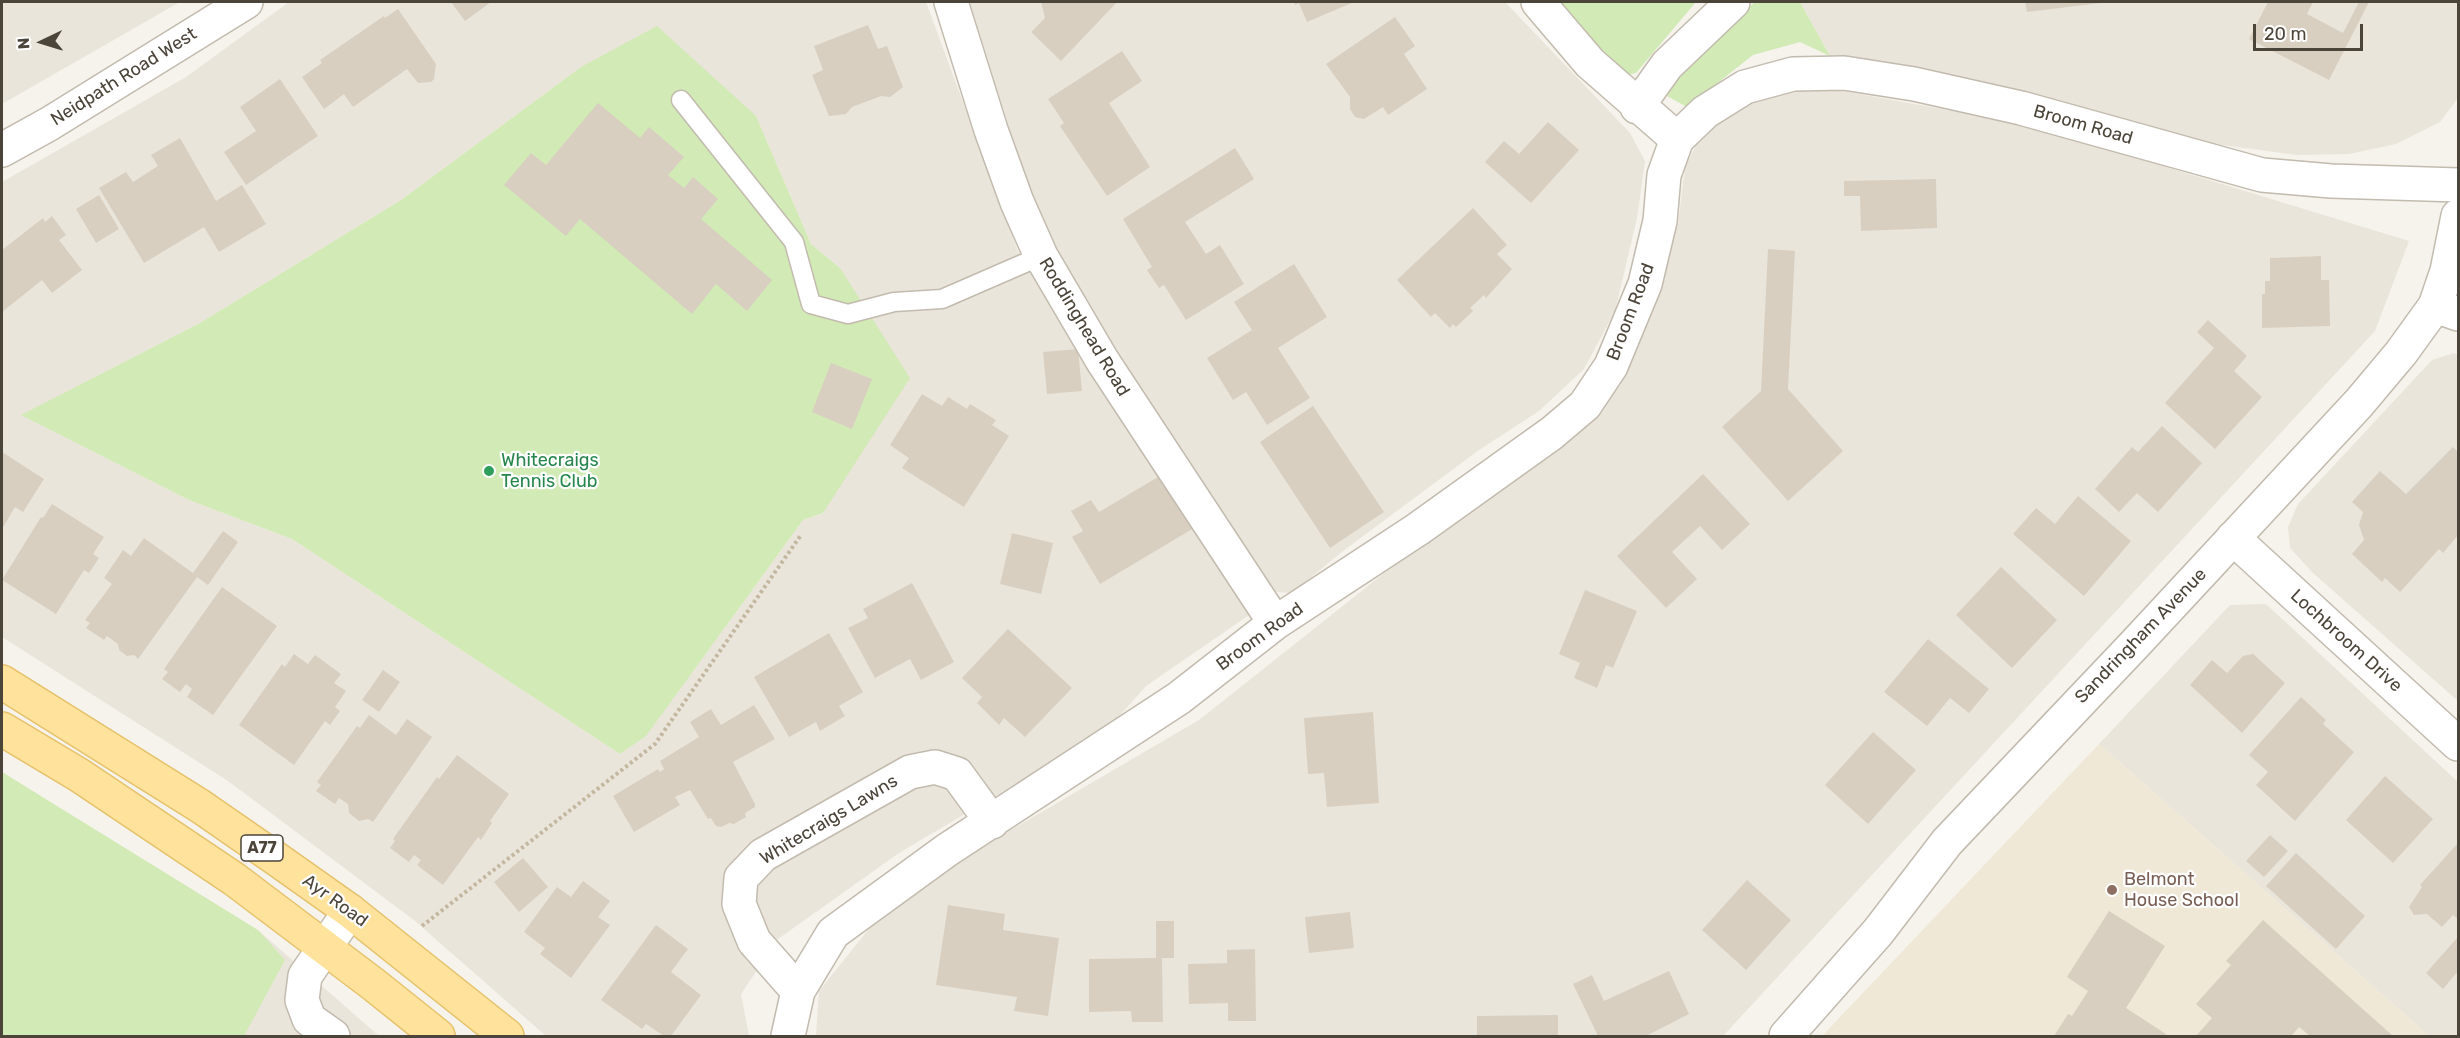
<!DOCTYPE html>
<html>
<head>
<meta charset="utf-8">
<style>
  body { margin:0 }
  #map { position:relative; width:2460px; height:1038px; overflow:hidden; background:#f6f3ec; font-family:Rubik,sans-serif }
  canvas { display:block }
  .frame { position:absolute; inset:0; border:3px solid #4b4439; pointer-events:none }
  .north { position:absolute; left:12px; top:12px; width:60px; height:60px; -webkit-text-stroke:4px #fff; paint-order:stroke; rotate:266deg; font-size:16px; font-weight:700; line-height:24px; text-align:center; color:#4b4439 }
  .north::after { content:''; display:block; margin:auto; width:21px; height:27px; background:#4b4439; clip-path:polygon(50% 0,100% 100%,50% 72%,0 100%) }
  .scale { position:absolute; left:2253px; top:24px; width:110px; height:27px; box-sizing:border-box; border:3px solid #4b4439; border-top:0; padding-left:8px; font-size:18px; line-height:21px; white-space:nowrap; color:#4b4439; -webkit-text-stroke:4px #fff; paint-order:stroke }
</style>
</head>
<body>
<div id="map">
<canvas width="2460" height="1038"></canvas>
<div class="frame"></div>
<div class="north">N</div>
<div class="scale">20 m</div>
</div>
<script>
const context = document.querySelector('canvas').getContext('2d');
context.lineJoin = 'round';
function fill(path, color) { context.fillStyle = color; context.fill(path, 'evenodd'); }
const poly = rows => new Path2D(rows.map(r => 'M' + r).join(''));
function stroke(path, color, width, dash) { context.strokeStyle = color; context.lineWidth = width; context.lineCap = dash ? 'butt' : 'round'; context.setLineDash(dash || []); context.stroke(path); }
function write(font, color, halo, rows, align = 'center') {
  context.font = font + ' Rubik,sans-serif'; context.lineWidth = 4.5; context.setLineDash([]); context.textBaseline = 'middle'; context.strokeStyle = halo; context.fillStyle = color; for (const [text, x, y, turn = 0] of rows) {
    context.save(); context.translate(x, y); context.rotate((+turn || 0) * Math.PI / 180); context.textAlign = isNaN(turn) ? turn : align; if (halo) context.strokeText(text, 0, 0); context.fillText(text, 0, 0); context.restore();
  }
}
const residential = poly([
  [2,2,180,2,2,104],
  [289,2,926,2,1017,249,1252,613,1146,686,1107,730,899,853,778,939,741,994,749,1036,546,1036,415,921,228,781,2,637,2,182,186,77],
  [581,67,756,116,811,244,840,268,824,513,803,520,646,735,620,754,292,539,189,500,22,415,200,323,401,200],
  [970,2,1505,2,1630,133,1645,161,1637,218,1615,311,1584,369,1539,411,1479,450,1343,551,1292,593,1276,592,1056,257,1017,153],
  [1800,2,2458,2,2458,98,2440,122,2396,144,2349,154,2297,155,2192,141,2066,103,1830,56],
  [1820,87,2025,124,2409,241,2375,331,1723,1036,816,1036,819,991,893,899,1199,720,1620,386,1678,225,1685,167,1703,131,1760,99],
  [2454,353,2458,355,2458,701,2313,573,2290,548,2288,527,2298,504,2432,360],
  [2266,604,2458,782,2458,1036,2429,1036,2099,744,2230,605],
  [258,930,379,1036,212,1036]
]);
const education = poly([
  [2099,744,2429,1036,1822,1036]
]);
const green = poly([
  [1561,2,1696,2,1636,73,1622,76,1605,60],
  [1755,2,1800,2,1830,56,1800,42,1753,55,1687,107,1667,96,1684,64],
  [657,26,756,116,811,244,840,268,910,378,823,513,803,520,646,736,620,754,292,539,189,500,21,415,200,323,401,200,581,67],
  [2,772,258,930,285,960,244,1036,2,1036]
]);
const building = poly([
  [451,2,491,2,465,21],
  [1041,2,1117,2,1061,61,1031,32,1045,18],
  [1294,2,1354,2,1307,22,1299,3,1295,5],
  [2025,2,2101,2,2101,3,2027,12],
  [2268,2,2313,2,2307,14,2343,33,2359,2,2369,2,2329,80,2249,39],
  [398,9,436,64,434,79,431,82,418,83,407,69,353,107,344,94,324,109,302,77,322,63,320,60,384,16,385,18],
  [1395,17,1415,46,1404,54,1427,89,1388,115,1383,107,1364,119,1355,117,1350,109,1350,97,1326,64],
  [868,25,878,49,887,46,903,87,890,97,881,96,852,107,846,114,829,116,812,75,823,70,814,46],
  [1122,51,1142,81,1109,103,1150,167,1107,196,1060,126,1064,123,1048,99],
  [280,79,318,136,246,185,224,152,256,131,240,107],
  [598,103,640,138,649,127,684,157,668,175,684,188,693,177,718,199,701,219,772,280,747,311,716,284,692,314,580,219,566,236,504,185,531,153,546,165],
  [1548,122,1579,150,1531,203,1485,162,1504,141,1519,154],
  [180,138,216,201,242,185,266,224,219,252,204,227,144,263,99,188,126,172,133,182,158,166,151,155],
  [1235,148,1254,179,1185,222,1206,254,1220,245,1244,284,1186,320,1164,285,1159,288,1147,270,1152,267,1123,219],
  [1936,179,1937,228,1861,231,1860,196,1844,196,1844,181],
  [99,195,119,229,96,243,76,209],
  [1473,208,1507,245,1497,254,1512,269,1486,298,1484,295,1470,308,1473,311,1456,327,1453,324,1450,328,1435,313,1431,317,1397,280],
  [52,216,66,235,59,240,82,270,52,293,42,280,2,312,2,250,43,218,45,222],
  [1768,249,1795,251,1788,389,1843,451,1788,501,1722,427,1761,391],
  [2321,256,2321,280,2329,280,2330,326,2262,328,2262,294,2265,294,2265,281,2270,281,2270,258],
  [1294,264,1327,317,1278,348,1310,398,1267,425,1246,392,1233,400,1207,358,1252,330,1234,302],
  [2208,320,2247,356,2234,371,2262,397,2215,449,2165,403,2214,348,2197,332],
  [1078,349,1082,391,1047,394,1043,352],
  [831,363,872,379,852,429,812,412],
  [922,394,942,406,948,397,967,409,970,404,996,420,992,425,1009,436,964,507,902,468,909,458,890,445],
  [1313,406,1384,512,1330,548,1260,442],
  [2162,426,2202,463,2158,512,2137,493,2119,512,2095,489,2132,447,2138,452],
  [2453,447,2458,452,2458,535,2443,553,2439,549,2400,592,2385,578,2382,582,2352,554,2364,540,2359,525,2363,512,2352,502,2380,471,2406,494],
  [2,452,44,479,23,512,15,507,2,529],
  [1163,474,1194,528,1100,584,1072,537,1083,531,1071,511,1091,500,1099,512],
  [1703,474,1750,524,1722,550,1700,526,1672,552,1697,579,1666,608,1617,556],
  [2078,496,2131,541,2084,596,2013,534,2036,508,2055,524],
  [52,504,104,537,93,554,99,558,89,573,84,570,56,614,2,580,41,517,43,518],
  [223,531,238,542,208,585,197,577,138,659,134,655,127,656,119,650,118,644,107,636,104,640,86,628,90,623,85,620,112,584,104,578,123,550,131,556,144,538,193,573],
  [1012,533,1053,543,1041,594,1000,584],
  [2001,567,2057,620,2012,668,1956,615],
  [912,583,954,662,921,680,910,659,875,678,848,628,868,618,863,609],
  [222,587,277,626,213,715,187,697,192,689,186,684,180,692,162,679,168,672,164,669],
  [1585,590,1637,611,1613,668,1606,665,1597,688,1574,678,1580,663,1559,654],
  [1008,629,1072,688,1025,737,1004,718,999,725,977,703,982,697,962,678],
  [829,633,863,692,839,706,845,716,820,731,816,722,789,737,754,677],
  [1928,639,1989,689,1969,713,1950,698,1927,726,1884,692],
  [294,654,308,664,315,655,341,674,334,683,346,691,335,707,340,711,330,725,325,721,294,765,239,725,282,664,285,667],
  [2253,654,2285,683,2242,733,2190,685,2212,660,2227,673,2243,656],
  [383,670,400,682,379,712,362,700],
  [2301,697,2326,720,2323,724,2354,752,2295,821,2256,785,2268,772,2249,755],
  [754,705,775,739,733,762,755,804,755,807,745,813,746,817,734,824,729,823,721,827,716,826,711,818,708,819,690,790,675,797,680,805,634,832,613,796,658,769,660,772,664,769,660,761,699,737,690,722,711,709,721,725],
  [1373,712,1379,803,1327,807,1324,773,1308,774,1304,718],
  [369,715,396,735,407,719,432,737,373,822,368,819,359,821,349,813,348,804,339,798,335,804,316,791,321,785,317,782,357,726,360,728],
  [1873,732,1916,770,1868,824,1825,785],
  [457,755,509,794,490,821,492,823,481,840,478,837,443,885,417,865,421,860,414,855,409,862,390,848,395,841,393,839,437,777,439,779],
  [2385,776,2433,819,2393,863,2346,820],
  [2270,835,2288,851,2264,877,2246,861],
  [2458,843,2458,919,2453,915,2442,927,2427,914,2414,915,2409,907,2422,887,2420,885],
  [2296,853,2365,916,2336,949,2266,886],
  [523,858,548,887,519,912,494,882],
  [1747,880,1791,920,1746,970,1702,930],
  [583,881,610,901,598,917,610,925,571,978,540,954,545,948,524,932,557,887,571,897],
  [948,905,1005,914,1003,930,1059,938,1048,1016,1014,1011,1017,997,936,985],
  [2109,911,2165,946,2126,1008,2166,1034,2164,1036,2054,1036,2068,1014,2072,1016,2088,991,2067,977],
  [1350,912,1354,948,1309,953,1305,917],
  [2263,920,2393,1036,2310,1036,2299,1027,2291,1036,2196,1036,2212,1018,2196,1004,2231,965,2226,961],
  [1156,921,1174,921,1174,958,1162,958,1163,1022,1132,1022,1131,1011,1089,1012,1089,959,1156,958],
  [656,925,688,949,671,972,701,995,671,1036,664,1036,646,1024,642,1029,601,1000],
  [2458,937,2458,971,2443,989,2426,973],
  [1255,949,1256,1021,1228,1021,1228,1003,1189,1004,1188,964,1227,963,1227,950],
  [1669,971,1689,1014,1646,1036,1598,1036,1573,984,1592,975,1604,1001],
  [1558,1015,1558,1036,1477,1036,1477,1016]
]);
const path = poly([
  [422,926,655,744,801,535]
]);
const service = poly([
  [681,100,794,242,811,304,848,314,894,302,942,299,1041,256]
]);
const minor = poly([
  [951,2,991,130,1017,202,1041,256,1102,360,1275,623],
  [1538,2,1590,63,1677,139],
  [1637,107,1667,65,1733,2],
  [2,150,49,124,246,2],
  [2435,306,2458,314],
  [2233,538,2458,744],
  [798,991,754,941,739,904,741,878,763,855,910,772,935,767,957,774,992,822],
  [333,1036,309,1019,302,1000,305,976,350,911],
  [788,1036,798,991,833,933,947,850,1179,698,1275,623,1418,529,1552,433,1585,405,1611,366,1645,284,1660,221,1664,175,1677,139,1705,112,1745,87,1793,74,1844,73,1914,84,2021,108,2262,175,2331,181,2458,185]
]);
const tertiary = poly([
  [1786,1036,1878,932,1947,842,2135,644,2359,403,2401,353,2435,306,2447,271,2458,216]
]);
const primary = poly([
  [2,682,200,806,278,860,350,911,507,1036],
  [2,729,79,775,234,879,373,984,438,1036]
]);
const markers = [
  [489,471,6,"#2e9e5b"],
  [2112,890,6,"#8d6e63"]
];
const shields = [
  [262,848,42]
];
const shieldNames = [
  ["A77",262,848]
];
const streetNames = [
  ["Neidpath Road West",124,77,-32],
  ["Broom Road",2083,125,16],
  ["Broom Road",1631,312,-69],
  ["Roddinghead Road",1084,327,59],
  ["Sandringham Avenue",2141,636,-46],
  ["Broom Road",1260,637,-36],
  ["Lochbroom Drive",2346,641,42],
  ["Whitecraigs Lawns",829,820,-31],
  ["Ayr Road",335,901,36]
];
const leisureNames = [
  ["Whitecraigs",501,461],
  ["Tennis Club",501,482]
];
const educationNames = [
  ["Belmont",2124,880],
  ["House School",2124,901]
];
fill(residential, '#eae5da');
fill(education, '#efe8d6');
fill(green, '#d2eab5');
fill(building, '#d8cfc1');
stroke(service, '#c2bbae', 21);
stroke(minor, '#c2bbae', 36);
stroke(tertiary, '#c2bbae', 36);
stroke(primary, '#e6c16a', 36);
stroke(path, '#c4b79f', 4, [3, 3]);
stroke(service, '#fff', 18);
stroke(minor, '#fff', 33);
stroke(tertiary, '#fff', 33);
stroke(primary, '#ffe39c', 33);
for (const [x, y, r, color] of markers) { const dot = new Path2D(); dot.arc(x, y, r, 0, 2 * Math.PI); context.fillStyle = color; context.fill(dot); stroke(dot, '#fff', 2); }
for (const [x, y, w] of shields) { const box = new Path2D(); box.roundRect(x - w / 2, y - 13, w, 26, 4.5); context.fillStyle = '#fff'; context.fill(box); stroke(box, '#4b4439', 1.5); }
write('bold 16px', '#4b4439', null, shieldNames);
write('18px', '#4b4439', '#fff', streetNames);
write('18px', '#27864d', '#fff', leisureNames, 'left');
write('18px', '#785e54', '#fff', educationNames, 'left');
</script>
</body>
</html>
